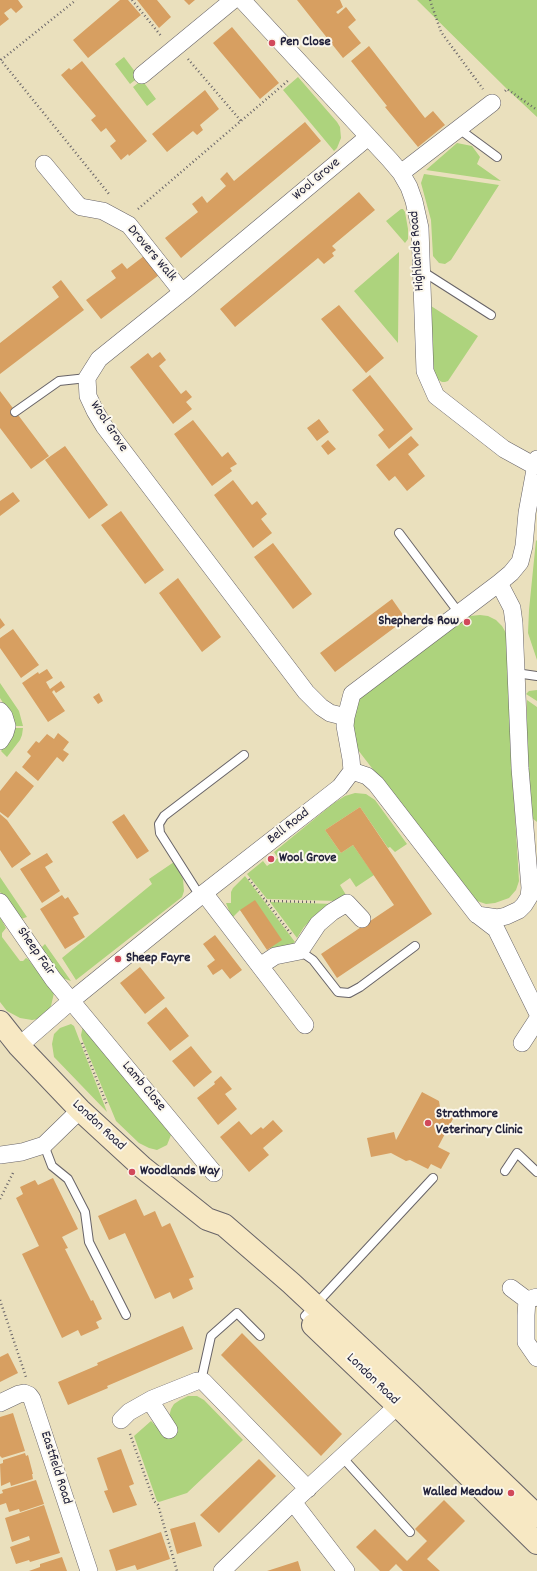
<!DOCTYPE html>
<html>
<head>
<meta charset="utf-8">
<style>
  body { margin:0 }
  canvas { display:block; background:#eae0bd }
</style>
</head>
<body>
<canvas width="537" height="1571"></canvas>
<script>
const context = document.querySelector('canvas').getContext('2d');
context.lineJoin = 'round';
function fill(path, color) { context.fillStyle = color; context.fill(path, 'evenodd'); }
const poly = rows => new Path2D(rows.map(r => 'M' + r).join(''));
function stroke(path, color, width, dash) { context.strokeStyle = color; context.lineWidth = width; context.lineCap = dash ? 'butt' : 'round'; context.setLineDash(dash || []); context.stroke(path); }
function write(font, color, halo, rows, align = 'center') {
  context.font = font + ' Dekko,sans-serif'; context.lineWidth = 4; context.setLineDash([]); context.textBaseline = 'middle'; context.strokeStyle = halo; context.fillStyle = color; for (const [text, x, y, turn = 0] of rows) {
    context.save(); context.translate(x, y); context.rotate((+turn || 0) * Math.PI / 180); context.textAlign = isNaN(turn) ? turn : align; if (halo) context.strokeText(text, 0, 0); context.fillText(text, 0, 0); context.restore();
  }
}
const green = poly([
  [417,0,537,0,537,117,507,89],
  [124,57,139,77,130,84,115,64],
  [298,77,337,122,340,127,341,138,337,148,334,151,283,90],
  [142,80,156,99,147,106,133,87],
  [457,143,472,146,480,157,477,164,501,181,426,170],
  [424,174,499,185,451,260,445,264,439,263,433,256,431,220,421,183],
  [401,209,403,209,405,212,408,229,408,239,405,243,386,221],
  [399,252,398,343,354,291],
  [431,306,478,336,448,381,445,382,442,382,437,379,433,368],
  [536,540,537,541,537,660,528,633,529,610],
  [480,615,488,616,496,620,502,626,506,633,513,782,519,881,516,890,509,898,495,903,486,904,477,901,466,890,358,750,354,741,352,716,359,699,365,694,470,616],
  [0,683,19,711,23,726,13,726,7,709,0,698],
  [537,690,537,701,526,694,529,691],
  [527,700,537,707,537,822,532,818,527,768],
  [14,728,23,728,22,735,20,740,7,757,1,751,9,740],
  [355,793,366,794,375,800,407,844,395,852,390,847,388,848,360,807,325,830,341,853,353,845,374,875,356,887,350,878,340,885,346,895,337,901,267,899,247,874,263,861,267,866,278,858,274,852,334,803,345,796],
  [174,862,183,879,184,891,182,897,76,980,62,958,152,884,149,879],
  [245,876,295,942,289,947,281,950,270,948,240,910,232,918,226,903,231,903,231,892,233,888],
  [0,877,27,917,21,919,16,916,0,892],
  [270,902,334,904,311,920,304,927,297,938],
  [0,917,6,928,2,933,2,937,20,961,23,961,26,958,28,959,54,993,51,1006,48,1012,38,1019,32,1020,20,1018,7,1011,0,1002],
  [45,944,71,981,62,978,40,949],
  [71,1024,74,1026,107,1112,54,1057,52,1044,54,1034,60,1028],
  [83,1026,171,1135,167,1145,157,1150,149,1148,139,1143,116,1121,82,1039,81,1035],
  [188,1396,197,1396,204,1400,243,1440,187,1493,159,1502,157,1501,134,1436,151,1421,167,1437,177,1427,171,1421,169,1417,171,1409,174,1404,180,1400]
]);
const building = poly([
  [0,0,18,0,23,7,16,13,11,8,4,13,9,19,0,26],
  [120,0,128,0,141,15,88,58,73,40],
  [137,0,157,0,171,17,159,28],
  [184,0,195,0,189,5],
  [297,0,340,0,343,7,336,12,338,14,346,7,356,20,348,27,361,43,343,58],
  [232,27,279,83,260,99,213,43],
  [369,46,425,118,433,111,445,125,418,147,385,107,387,106,351,61],
  [82,61,147,141,129,156,128,154,121,160,110,146,116,141,106,128,101,132,91,120,96,116,61,75,69,68,71,70],
  [205,90,219,109,200,125,203,130,197,135,193,131,167,152,152,134],
  [305,122,321,141,181,258,165,238,198,212,192,204,202,196,207,203,226,186,220,179,227,172,234,181],
  [359,192,375,210,332,246,336,250,332,253,334,256,324,264,318,258,235,327,220,309],
  [144,256,159,275,101,319,86,300,116,278,111,271,122,263,127,269],
  [61,280,84,310,0,374,0,343,59,297,52,287],
  [339,305,384,358,366,373,321,319],
  [160,352,166,360,159,366,181,394,186,390,192,397,186,402,192,409,173,424,130,367,148,353,152,358],
  [370,375,413,429,389,449,378,435,384,430,352,390],
  [0,391,49,456,31,469,0,428],
  [319,419,329,432,317,441,307,428],
  [193,420,222,457,228,452,237,464,230,468,232,471,212,486,174,434],
  [411,436,419,445,408,454,425,476,407,491,395,476,389,481,376,465],
  [328,440,336,449,328,455,321,446],
  [65,446,108,505,89,519,45,460],
  [233,480,252,505,257,501,267,514,261,519,272,533,253,548,214,495],
  [13,492,20,501,0,516,0,501],
  [121,511,164,570,145,584,101,525],
  [273,543,312,594,293,609,254,557],
  [178,578,221,637,202,652,159,593],
  [392,599,406,619,335,672,320,653],
  [0,618,5,625,0,629],
  [13,629,39,665,21,678,0,648,0,638],
  [47,669,53,678,46,682,50,689,61,681,65,687,56,693,54,690,52,692,65,711,48,722,22,683,38,672,39,674],
  [99,693,103,701,98,704,93,697],
  [58,733,69,742,63,750,69,754,63,762,57,757,38,781,22,767,31,756,27,752,36,741,39,743,47,734,54,739],
  [16,771,34,786,8,818,0,812,0,791],
  [360,807,432,914,337,978,321,954,394,905,353,845,341,853,325,830],
  [0,814,7,820,31,854,12,868,0,850],
  [124,814,149,851,137,859,112,822],
  [47,853,53,862,45,867,60,891,42,903,20,869],
  [62,895,65,899,68,897,79,914,73,917,85,937,65,949,40,909],
  [255,900,282,940,267,950,240,910],
  [215,935,242,970,230,979,222,969,213,975,207,966,215,960,203,944],
  [140,967,165,998,145,1014,120,983],
  [166,1007,189,1036,170,1051,147,1023],
  [191,1046,212,1072,194,1087,172,1061],
  [221,1076,232,1089,225,1094,237,1109,218,1125,197,1098,215,1084,214,1082],
  [422,1092,439,1101,440,1107,455,1115,438,1147,450,1153,441,1169,431,1164,428,1169,410,1160,406,1161,391,1153,371,1157,367,1138,394,1132,396,1140],
  [273,1120,283,1131,263,1148,269,1155,249,1172,220,1137,239,1121,251,1135,261,1127,263,1129],
  [53,1178,78,1229,62,1237,68,1248,65,1249,91,1301,93,1300,102,1319,96,1322,99,1328,81,1336,78,1330,62,1338,22,1254,39,1246,16,1198,23,1194,20,1187,35,1180,38,1185],
  [136,1199,144,1216,155,1211,162,1227,170,1223,194,1277,189,1279,193,1289,173,1299,170,1292,155,1299,125,1233,109,1240,98,1216],
  [183,1326,193,1349,107,1386,108,1388,68,1405,58,1382,98,1365,97,1363],
  [242,1333,342,1434,321,1456,221,1355],
  [8,1353,18,1373,0,1382,0,1357],
  [13,1413,25,1451,2,1458,0,1456,0,1417],
  [121,1449,134,1484,129,1486,137,1505,113,1513,104,1491,108,1490,97,1458],
  [25,1453,26,1456,28,1455,33,1474,32,1474,33,1479,11,1486,10,1482,1,1486,0,1464,3,1463,3,1460],
  [259,1459,276,1476,219,1533,200,1515],
  [36,1480,44,1504,20,1512,19,1509,9,1512,6,1503,0,1505,0,1494,3,1493,2,1490],
  [444,1500,465,1521,427,1559,440,1571,403,1571,396,1564,389,1571,380,1571,356,1547,375,1529,407,1561,427,1541,415,1529],
  [44,1505,60,1553,30,1562,29,1560,16,1564,10,1547,30,1540,29,1536,12,1542,5,1518],
  [195,1522,202,1546,177,1554,170,1529],
  [161,1532,170,1559,137,1570,135,1565,116,1571,109,1550],
  [62,1557,67,1571,29,1571,40,1567,40,1564],
  [298,1561,301,1571,267,1571]
]);
const path = poly([
  [132,0,162,37],
  [430,0,441,32,483,89],
  [0,59,109,194],
  [188,59,241,121],
  [1,60,76,0],
  [505,91,507,89,537,110],
  [138,209,290,79],
  [249,879,291,934],
  [266,901,315,902],
  [82,1043,107,1105],
  [0,1199,14,1171],
  [0,1300,26,1377],
  [130,1434,154,1501,158,1505,177,1571]
]);
const lane = poly([
  [459,129,497,157],
  [422,271,491,315],
  [15,412,59,381,87,378],
  [399,533,459,613],
  [516,673,537,676],
  [200,896,160,833,159,824,164,816,244,755],
  [300,951,313,960,338,992,349,993,360,987,415,946],
  [44,1145,52,1166,68,1179,85,1212,89,1242,126,1315],
  [505,1171,517,1153,537,1172],
  [305,1316,433,1178],
  [201,1381,211,1336,237,1313,260,1336],
  [342,1457,410,1532]
]);
const street = poly([
  [242,0,390,160,401,173,409,187,414,201,420,228,425,371,436,396,504,449,535,466],
  [142,75,233,0],
  [44,164,77,204,81,207,103,211,129,225,182,292],
  [401,173,492,103],
  [0,711,4,716,7,726,5,733,0,741],
  [346,717,330,713,321,707,306,692,104,426,95,411,88,396,87,378,99,359,186,289,368,137],
  [352,771,367,776,376,784,477,915,498,918,506,916,519,910,524,905,529,897,530,888,520,768,514,623,512,608,499,583],
  [204,893,305,1025],
  [0,902,53,979,214,1173],
  [479,916,496,929,537,1012],
  [260,966,275,956,300,951,318,924,332,912,347,903,362,919],
  [522,1043,537,1020],
  [19,1046,72,1000,204,893,340,787,352,771,351,759,345,726,346,717,352,694,499,583,511,573,520,562,524,546,527,513,537,459],
  [0,1155,22,1152,44,1145,80,1110],
  [511,1288,527,1300],
  [537,1297,527,1300,526,1315,526,1342,537,1358],
  [152,1399,154,1407,169,1430],
  [0,1403,19,1394,24,1393,29,1395,32,1399,89,1571],
  [121,1420,129,1412,152,1399,197,1381,203,1381,308,1489],
  [293,1502,346,1571],
  [222,1571,293,1502,407,1397]
]);
const secondary = poly([
  [0,1022,19,1046,80,1110,142,1167,207,1219,224,1225,291,1283,410,1394,537,1516],
  [313,1325,397,1405,537,1543]
]);
const markers = [
  [272,43,4,"#d1495b"],
  [467,622,4,"#d1495b"],
  [271,859,4,"#d1495b"],
  [118,959,4,"#d1495b"],
  [428,1123,4,"#d1495b"],
  [132,1172,4,"#d1495b"],
  [511,1493,4,"#d1495b"]
];
const poiNames = [
  ["Pen Close",280,43],
  ["Shepherds Row",459,622,"right"],
  ["Wool Grove",279,859],
  ["Sheep Fayre",126,959],
  ["Strathmore",436,1115],
  ["Veterinary Clinic",436,1131],
  ["Woodlands Way",140,1172],
  ["Walled Meadow",503,1493,"right"]
];
const streetNames = [
  ["Wool Grove",317,180,-40],
  ["Highlands Road",418,251,-94],
  ["Drovers Walk",151,254,50],
  ["Wool Grove",108,427,57],
  ["Bell Road",289,827,-38],
  ["Sheep Fair",35,952,55],
  ["Lamb Close",143,1087,50],
  ["London Road",98,1126,43],
  ["London Road",372,1380,44],
  ["Eastfield Road",55,1468,72]
];
fill(green, '#add37d');
fill(building, '#d79f61');
stroke(lane, '#686468', 10);
stroke(street, '#686468', 18);
stroke(secondary, '#686468', 24);
stroke(path, '#686468', 2.5, [1, 3]);
stroke(lane, '#fff', 8);
stroke(street, '#fff', 17);
stroke(secondary, '#f7e8c3', 22);
for (const [x, y, r, color] of markers) { const dot = new Path2D(); dot.arc(x, y, r, 0, 2 * Math.PI); context.fillStyle = color; context.fill(dot); stroke(dot, '#fbf7ec', 1.5); }
write('bold 14px', '#22223b', '#fbf7ec', poiNames, 'left');
write('14px', '#22223b', '#fbf7ec', streetNames);
</script>
</body>
</html>
